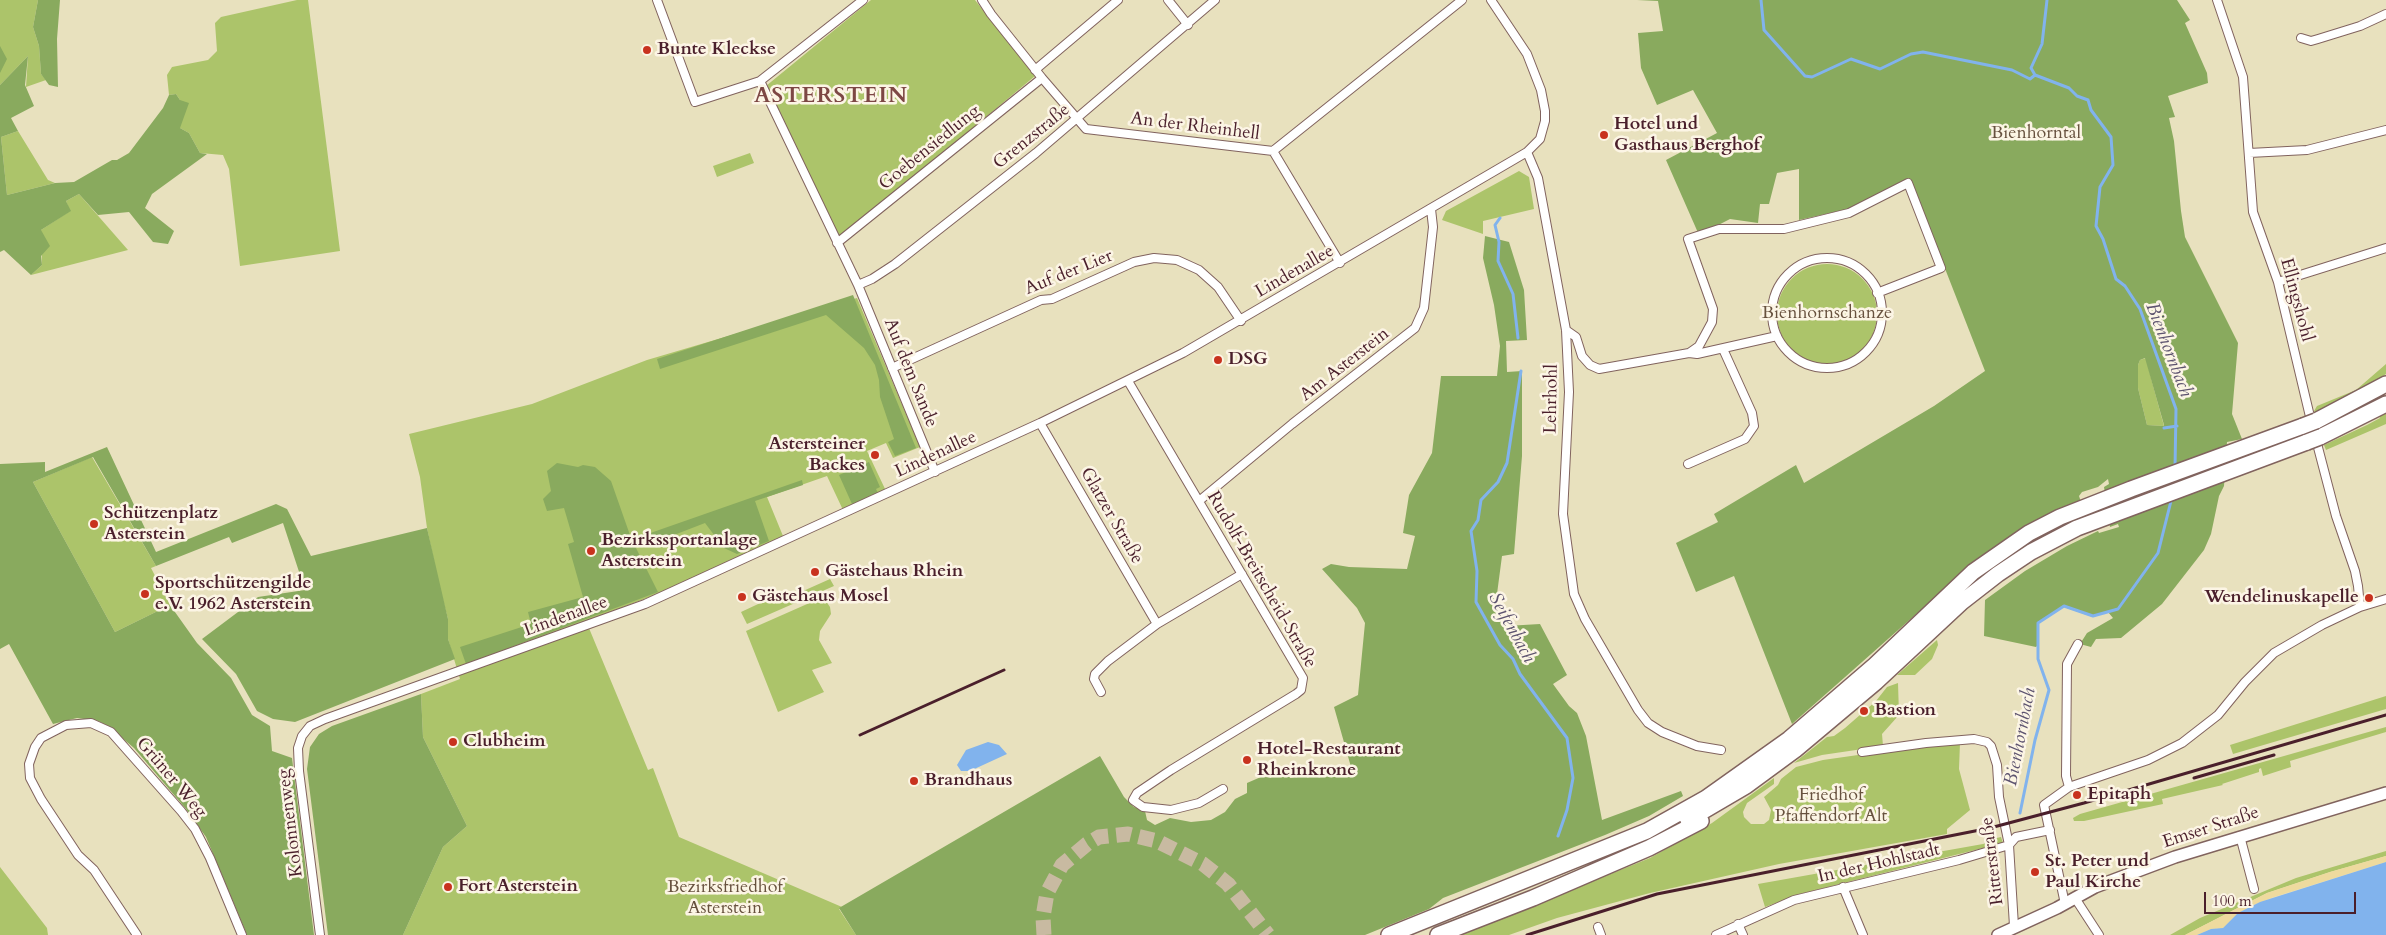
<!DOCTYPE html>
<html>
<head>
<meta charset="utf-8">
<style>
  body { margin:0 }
  #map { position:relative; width:2386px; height:935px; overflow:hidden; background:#e8e1be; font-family:Cardo,serif }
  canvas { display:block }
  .scale { position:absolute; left:2204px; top:892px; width:152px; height:22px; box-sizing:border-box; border:2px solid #4a1f2b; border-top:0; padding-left:6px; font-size:15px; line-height:18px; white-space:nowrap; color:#4a1f2b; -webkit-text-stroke:4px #fcf5e5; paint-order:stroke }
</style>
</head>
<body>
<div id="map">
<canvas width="2386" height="935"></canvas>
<div class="scale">100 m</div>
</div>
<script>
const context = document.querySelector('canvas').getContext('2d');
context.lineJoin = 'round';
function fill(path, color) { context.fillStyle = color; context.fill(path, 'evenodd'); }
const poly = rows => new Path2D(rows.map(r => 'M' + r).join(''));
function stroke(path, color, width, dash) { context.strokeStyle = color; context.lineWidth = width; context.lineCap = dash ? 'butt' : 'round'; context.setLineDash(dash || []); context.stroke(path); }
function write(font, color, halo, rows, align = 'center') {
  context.font = font + ' Cardo,serif'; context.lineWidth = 5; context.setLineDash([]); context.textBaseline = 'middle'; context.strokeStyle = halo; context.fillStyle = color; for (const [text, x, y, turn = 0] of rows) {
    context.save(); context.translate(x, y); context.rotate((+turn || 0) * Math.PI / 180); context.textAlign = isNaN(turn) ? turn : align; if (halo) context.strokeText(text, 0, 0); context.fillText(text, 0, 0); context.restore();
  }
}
const green = poly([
  [0,0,38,0,33,27,39,46,41,74,46,80,26,87,28,56,0,85],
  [297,0,308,0,340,251,240,266,229,169,223,155,200,153,189,133,180,128,180,100,176,94,169,95,167,75,172,67,208,60,217,51,215,23,221,17],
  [871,0,975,0,1035,76,840,239,766,86],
  [18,131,48,180,55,183,7,195,1,137],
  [750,153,754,163,717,177,713,166],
  [1519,171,1529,177,1534,209,1483,221,1483,234,1442,220,1446,211],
  [79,194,128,250,31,275,42,265,41,230,70,211,66,201],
  '1777 314a50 50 0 1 1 100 0a50 50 0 1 1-100 0Z',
  [857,298,920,447,893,458,886,443,867,451,886,491,843,510,827,476,767,497,783,536,660,593,586,621,648,770,653,768,679,837,842,907,839,909,856,935,403,935,443,847,467,826,423,737,421,694,460,679,448,639,448,619,439,585,427,528,420,477,409,434,532,404,647,360],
  [2146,358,2152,382,2164,426,2147,425,2138,388,2138,365,2140,360],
  [2386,364,2386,374,2358,393,2316,414,2314,411,2317,406,2356,390],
  [2386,411,2386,424,2326,450,2324,445,2367,425,2380,418,2379,415],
  [92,457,156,566,151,568,170,605,115,632,33,482],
  [830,579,834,586,747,624,741,612,771,598,774,604],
  [823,597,830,607,831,614,820,631,819,640,832,663,812,670,824,692,778,712,746,631],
  [1937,640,1938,645,1932,659,1915,675,1897,675],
  [1898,683,1899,715,1882,734,1883,746,1822,755,1794,763,1827,737,1834,736,1845,728,1876,701,1887,687],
  [2386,696,2386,709,2233,754,2230,745],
  [2386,727,2386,732,2290,761,2291,767,2263,776,2261,768,2259,769,2259,772,2222,784,2223,785,2162,799,2163,804,2084,821,2074,821,2073,818,2080,814],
  [1960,743,1959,769,1970,810,1947,829,1947,834,1779,864,1650,893,1557,918,1509,935,1459,935,1650,858,1712,823,1774,778,1774,784,1747,803,1743,812,1744,817,1751,824,1764,824,1769,820,1771,810,1764,797,1778,785,1781,779,1796,767,1823,760,1928,745],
  [2001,837,2003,843,1800,894,1765,907,1758,884,1983,844,1992,842,1992,839],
  [2386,851,2386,856,2330,872,2267,893,2185,935,2170,935,2200,918,2296,878],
  [0,867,47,928,48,935,0,935]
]);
const forest = poly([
  [38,0,60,0,57,39,58,87,49,85,41,74,39,46,33,27],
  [1637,0,2177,0,2190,20,2185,23,2207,73,2208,83,2168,96,2175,117,2169,118,2174,141,2181,211,2185,237,2238,343,2232,414,2242,439,2227,442,2224,486,2219,496,2211,534,2204,550,2162,604,2121,638,2096,639,2091,647,2080,644,2087,633,2113,618,2108,612,2093,617,2064,607,2039,623,2038,645,2036,647,1984,636,1985,600,2025,571,2067,546,2098,531,2099,533,2119,527,2118,524,2110,527,2104,487,2109,484,2108,479,2098,487,2082,492,2079,496,2081,502,1940,593,1792,724,1734,576,1696,592,1676,543,1718,522,1714,514,1796,465,1804,483,1934,406,1985,371,1910,179,1848,209,1799,220,1799,169,1777,173,1769,204,1760,204,1758,223,1730,219,1699,235,1666,160,1717,133,1693,90,1657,105,1641,68,1638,33,1663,31,1658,1],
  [2145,358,2164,425,2164,426,2147,425,2138,388,2138,365,2140,360],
  [0,46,7,59,0,73],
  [28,56,25,85,34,106,11,118,18,131,1,137,7,195,55,183,74,182,112,160,117,160,129,153,163,108,169,95,176,94,180,100,189,103,180,128,189,133,200,153,207,154,152,194,145,208,174,231,168,244,153,242,129,212,98,215,79,194,66,201,71,211,41,230,50,246,41,256,42,265,31,275,4,250,0,252,0,85],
  [1485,236,1509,242,1524,290,1527,340,1506,341,1507,372,1522,371,1522,456,1514,554,1502,556,1495,609,1506,626,1540,624,1567,675,1553,684,1569,706,1577,713,1586,736,1602,820,1681,791,1683,796,1649,816,1605,835,1443,898,1429,909,1365,935,856,935,839,908,1100,756,1124,797,1134,807,1145,811,1147,820,1155,825,1170,818,1191,822,1211,820,1225,812,1235,799,1247,793,1247,783,1284,767,1290,778,1351,767,1334,707,1358,695,1365,623,1357,608,1322,569,1331,564,1349,567,1407,569,1415,536,1403,533,1409,495,1432,453,1441,376,1497,376,1500,346,1494,305,1483,258],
  [853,295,916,448,895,456,888,442,894,439,880,397,879,380,875,365,864,348,826,315,660,369,657,359],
  [107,447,156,552,276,504,287,509,311,556,427,528,448,619,448,639,455,659,295,722,273,719,257,711,236,674,202,639,258,597,305,590,283,523,232,543,229,537,156,566,93,457,33,482,115,632,170,605,197,643,231,678,252,715,270,726,272,751,292,758,314,935,247,935,206,837,186,809,134,748,108,726,98,721,77,718,53,724,9,644,0,649,0,464,45,462,45,472],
  [869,462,880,487,876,489,878,493,852,504,839,475],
  [557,463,578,467,583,465,595,467,611,481,631,538,658,592,466,664,460,647,531,624,528,612,583,597,568,544,574,542,564,508,547,511,543,499,551,491,547,471],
  [802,480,803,485,755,501,769,541,737,554,724,548,705,523,643,547,639,537],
  [421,694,423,737,467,826,443,847,403,935,328,935,307,769,310,747,319,734,332,726]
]);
const sand = poly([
  [2386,856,2386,862,2274,897,2251,906,2239,913,2223,928,2211,929,2197,935,2185,935,2267,893,2330,872]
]);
const water = poly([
  [988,742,999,745,1007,754,970,771,961,771,957,765,966,750],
  [2386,862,2386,935,2197,935,2211,929,2223,928,2238,913,2260,902]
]);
const stream = poly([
  [1761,0,1764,30,1805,76,1812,77,1851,59,1880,69,1911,54,1923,52,2012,70,2030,79,2035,75,2069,88,2077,96,2088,100,2091,110,2111,137,2113,165,2100,187,2096,226,2103,239,2116,279,2125,286,2140,309,2176,409,2175,468],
  [2035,75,2031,68,2042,44,2047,0],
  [1500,218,1495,225,1499,242,1498,261,1513,294,1518,338],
  [1521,371,1507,463,1498,482,1481,500,1478,520,1471,531,1477,571,1476,602,1500,645,1513,659,1520,674,1567,738,1573,778,1567,810,1558,836],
  [2164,428,2177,426],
  [2020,813,2035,740,2049,690,2038,659,2038,623,2064,606,2093,616,2118,609,2158,553,2172,497]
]);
const highwayTunnel = poly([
  [1044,935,1043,917,1047,893,1062,865,1087,844,1099,837,1128,834,1157,841,1203,864,1228,884,1268,935]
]);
const street = poly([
  [657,0,695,102,760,81,863,0],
  [982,0,991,14,1042,78,1086,129,1273,151,1340,263],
  [1168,0,1188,25],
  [2217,0,2243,77,2253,212,2278,282,2312,425],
  [2301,38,2311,41,2318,39,2360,26,2386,14],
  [1035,70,1118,0],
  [760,81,858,285,935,472],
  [1273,151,1462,0],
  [1527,152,1538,178,1566,330,1569,392,1563,514,1574,594,1585,619,1638,710,1648,723,1662,732,1697,746,1721,750],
  [2249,153,2307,150,2386,130],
  [837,243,1042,78],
  '1772 313a55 55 0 1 1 110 0a55 55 0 1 1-110 0Z',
  [2278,282,2386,248],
  [858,285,872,279,895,264,1036,153,1215,0],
  [1566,330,1576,337,1582,356,1590,365,1599,369,1689,353,1697,354,1777,336],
  [1689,353,1699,346,1712,322,1713,309,1688,239,1719,229,1784,229,1849,213,1908,183,1941,268,1877,293],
  [892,368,1041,300,1052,299,1134,262,1154,258,1177,260,1199,270,1218,287,1241,321],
  [1128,381,1303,678,1301,690,1296,694,1171,770,1137,793,1133,800,1143,807,1171,810,1199,803,1223,789],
  [1040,423,1157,624],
  [2315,436,2336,516,2355,571,2358,586,2360,607],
  [1688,464,1745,439,1754,426,1752,413,1723,349],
  [1199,501,1292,424,1415,328,1424,308,1433,227,1431,209],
  [1101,692,1094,679,1095,674,1108,661,1157,624,1242,574],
  [1862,752,1926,743,1974,739,1987,742,1991,746,1997,765,1999,797,2009,845,2014,926],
  [2069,787,2066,776,2067,664,2078,644],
  [2240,836,2254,889],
  [1843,887,1863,935],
  [2075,898,2099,935],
  [2065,904,2044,805,2069,787,2148,760,2182,743,2218,715,2245,682,2274,653,2322,625,2360,607,2386,599],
  [1738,924,1743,935],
  [1598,927,1601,935],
  [137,935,94,870,78,855,41,799,30,778,29,764,35,747,41,738,66,725,91,723,111,732,181,811,195,829,210,858,242,935],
  [320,935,299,771,298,748,302,736,310,726,325,719,645,604,1040,423,1183,353,1510,162,1527,152,1540,139,1545,121,1545,111,1541,90,1527,54,1491,0],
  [1716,935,1794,900,1959,860,2009,845,2016,837,2050,830]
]);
const secondary = poly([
  [1998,935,2057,908,2095,887,2175,857,2386,793]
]);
const highway = poly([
  [2316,421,2386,384],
  [2320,437,2386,404],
  [1688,820,1746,786,1795,750,1876,682,1962,602,1998,574,2031,552,2077,528,2307,442],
  [1389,935,1647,831,1706,798,1789,739,1875,665,1973,572,2029,533,2060,517,2131,489,2303,426],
  [1438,935,1533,898,1649,848,1701,821]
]);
const rail = poly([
  [860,735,1004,670],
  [2194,778,2274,755],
  [1527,935,1657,894,1990,828,2084,803,2386,715]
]);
const highwayBridge = poly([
  [2303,426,2316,421],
  [2307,442,2320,437]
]);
const markers = [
  [647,50,5,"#c8321e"],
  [1604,135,5,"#c8321e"],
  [1218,360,5,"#c8321e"],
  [875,455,5,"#c8321e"],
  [94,524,5,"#c8321e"],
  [591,551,5,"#c8321e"],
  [815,572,5,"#c8321e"],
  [145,594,5,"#c8321e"],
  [742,597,5,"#c8321e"],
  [2369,598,5,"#c8321e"],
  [1864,711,5,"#c8321e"],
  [453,742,5,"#c8321e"],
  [1247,760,5,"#c8321e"],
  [914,781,5,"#c8321e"],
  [2077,795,5,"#c8321e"],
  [2035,872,5,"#c8321e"],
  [448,887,5,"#c8321e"]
];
const poiNames = [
  ["Bunte Kleckse",657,50],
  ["Hotel und",1614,125],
  ["Gasthaus Berghof",1614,146],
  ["DSG",1228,360],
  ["Astersteiner",865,445,"right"],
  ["Backes",865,466,"right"],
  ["Schützenplatz",104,514],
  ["Asterstein",104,535],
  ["Bezirkssportanlage",601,541],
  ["Asterstein",601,562],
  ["Gästehaus Rhein",825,572],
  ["Sportschützengilde",155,584],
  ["e.V. 1962 Asterstein",155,605],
  ["Gästehaus Mosel",752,597],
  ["Wendelinuskapelle",2359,598,"right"],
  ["Bastion",1874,711],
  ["Clubheim",463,742],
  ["Hotel-Restaurant",1257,750],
  ["Rheinkrone",1257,771],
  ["Brandhaus",924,781],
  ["Epitaph",2087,795],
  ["St. Peter und",2045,862],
  ["Paul Kirche",2045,883],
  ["Fort Asterstein",458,887]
];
const streetNames = [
  ["An der Rheinhell",1195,127,7],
  ["Grenzstraße",1032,137,-39],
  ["Goebensiedlung",930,148,-39],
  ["Lindenallee",1295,272,-30],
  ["Auf der Lier",1069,273,-22],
  ["Ellingshohl",2296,300,75],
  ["Am Asterstein",1345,365,-38],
  ["Auf dem Sande",910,373,68],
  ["Lehrhohl",1552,399,-89],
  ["Lindenallee",936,455,-25],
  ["Glatzer Straße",1111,516,60],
  ["Rudolf-Breitscheid-Straße",1261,580,60],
  ["Lindenallee",566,617,-20],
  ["Grüner Weg",171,778,50],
  ["Kolonnenweg",291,823,-97],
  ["Emser Straße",2211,828,-18],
  ["Ritterstraße",1993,861,-97],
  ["In der Hohlstadt",1879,864,-13]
];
const parkNames = [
  ["Bienhorntal",2036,134],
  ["Bienhornschanze",1827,314],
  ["Friedhof",1831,796],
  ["Pfaffendorf Alt",1831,817],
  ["Bezirksfriedhof",725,888],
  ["Asterstein",725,909]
];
const waterNames = [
  ["Bienhornbach",2168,350,69],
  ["Seifenbach",1511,628,61],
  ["Bienhornbach",2021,737,-79]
];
const districtNames = [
  ["ASTERSTEIN",831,97]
];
fill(green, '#acc46a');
fill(forest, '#89aa5e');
fill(sand, '#eeda9e');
fill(water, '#81b3ed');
stroke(stream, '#81b3ed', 3);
stroke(highwayTunnel, '#c8baa1', 15, [15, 8]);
stroke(street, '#81635e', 10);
stroke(secondary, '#81635e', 14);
stroke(highway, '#81635e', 18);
stroke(street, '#fff', 8);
stroke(secondary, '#fff', 11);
stroke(highway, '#fff', 15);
stroke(rail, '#4a1f2b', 3);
stroke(highwayBridge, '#81635e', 18, []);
stroke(highwayBridge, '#fff', 15);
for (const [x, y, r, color] of markers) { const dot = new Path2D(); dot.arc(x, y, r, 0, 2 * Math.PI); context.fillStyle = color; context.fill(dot); stroke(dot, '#fcf5e5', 2); }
write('bold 18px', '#4a1f2b', '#fcf5e5', poiNames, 'left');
write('18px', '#4a1f2b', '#fcf5e5', streetNames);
write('18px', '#67513e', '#fcf5e5', parkNames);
write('italic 19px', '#5d536f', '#fcf5e5', waterNames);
context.letterSpacing = '1px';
write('bold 22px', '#7d4744', '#fcf5e5', districtNames);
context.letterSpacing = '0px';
</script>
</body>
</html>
